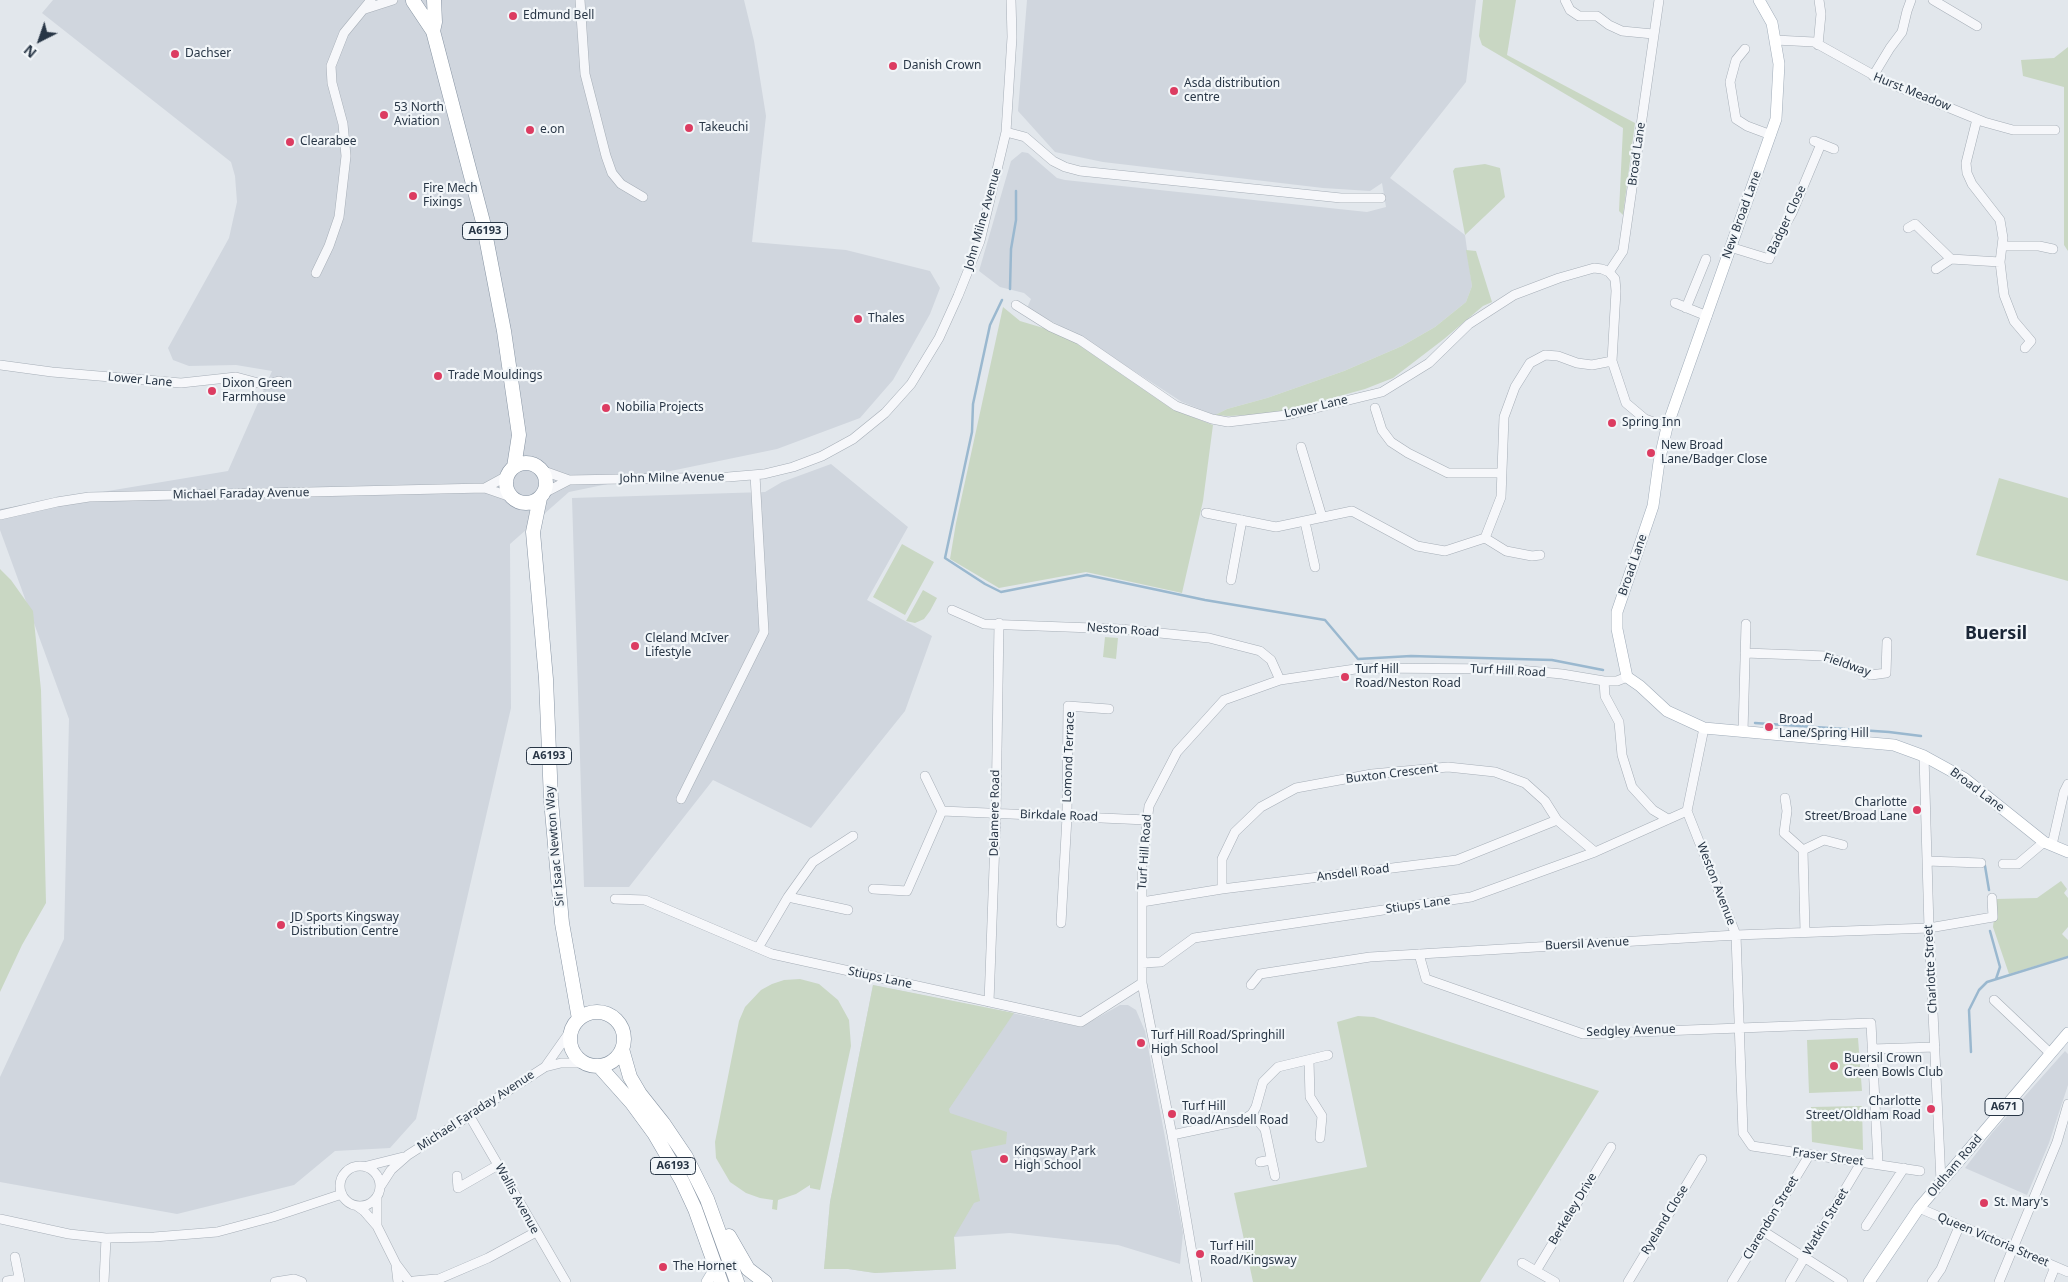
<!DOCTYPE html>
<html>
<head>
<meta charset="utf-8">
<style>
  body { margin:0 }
  #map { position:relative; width:2068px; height:1282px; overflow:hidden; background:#e2e7ec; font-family:"Noto Sans",sans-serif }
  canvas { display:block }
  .north { position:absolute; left:15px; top:15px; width:50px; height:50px; -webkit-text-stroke:4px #f2f6f9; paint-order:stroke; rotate:221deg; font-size:14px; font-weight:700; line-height:20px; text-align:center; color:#283646 }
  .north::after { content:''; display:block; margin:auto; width:18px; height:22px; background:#283646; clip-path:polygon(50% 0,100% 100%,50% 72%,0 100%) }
</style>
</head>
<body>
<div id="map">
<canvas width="2068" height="1282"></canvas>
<div class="north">N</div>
</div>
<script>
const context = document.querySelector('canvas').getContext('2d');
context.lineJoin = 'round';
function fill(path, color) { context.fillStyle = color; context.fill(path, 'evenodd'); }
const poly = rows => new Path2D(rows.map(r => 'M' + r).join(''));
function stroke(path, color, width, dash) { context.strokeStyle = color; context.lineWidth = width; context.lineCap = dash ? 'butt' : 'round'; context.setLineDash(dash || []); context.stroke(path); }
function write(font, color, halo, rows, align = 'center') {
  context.font = font + ' "Noto Sans",sans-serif'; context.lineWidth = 4.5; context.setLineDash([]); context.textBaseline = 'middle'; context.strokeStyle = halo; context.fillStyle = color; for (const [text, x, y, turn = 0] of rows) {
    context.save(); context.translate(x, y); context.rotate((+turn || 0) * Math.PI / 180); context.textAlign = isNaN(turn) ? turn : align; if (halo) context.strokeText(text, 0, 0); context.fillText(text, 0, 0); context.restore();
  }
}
const built = poly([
  [53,0,744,0,754,41,766,116,752,242,846,250,930,271,940,288,930,314,893,380,860,418,777,449,569,492,510,544,511,708,416,1119,390,1148,335,1151,294,1185,177,1214,0,1182,0,1077,64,939,69,719,0,530,0,509,228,471,272,371,236,365,189,366,173,360,168,348,229,238,237,202,235,176,231,162,42,13],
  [1027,0,1476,0,1466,82,1390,178,1465,235,1472,286,1466,302,1435,327,1402,346,1344,371,1267,398,1227,409,1215,415,1182,402,1086,340,1027,308,1031,299,1024,293,1000,287,979,271,1011,161,1022,152,1028,153,1057,178,1065,180,1367,212,1386,207,1382,183,1370,191,1323,188,1103,162,1055,152,1018,111],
  [831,464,908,527,867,600,932,636,905,711,811,828,713,780,629,887,584,887,572,498,765,492,782,482],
  [873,985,1081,1027,1120,1005,1128,1005,1136,1010,1145,1031,1183,1233,1180,1264,1118,1245,1010,1233,954,1237,956,1269,875,1273,848,1269,824,1269,830,1202],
  [2065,1051,2068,1054,2068,1085,2049,1143,2027,1195,1965,1168,1992,1133]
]);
const green = poly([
  [1483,0,1516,0,1507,55,1635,123,1623,215,1619,211,1623,128,1482,45,1479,36],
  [2068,47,2068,251,2064,245,2064,87,2023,76,2021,60,2054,58],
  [1485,164,1500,168,1505,197,1465,235,1453,171,1455,168],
  [1466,250,1476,251,1492,302,1483,306,1444,339,1393,378,1365,389,1274,414,1228,416,1215,415,1227,409,1267,398,1344,371,1402,346,1435,327,1466,302,1472,286],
  [1003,307,1020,321,1050,330,1073,341,1172,409,1213,425,1203,501,1182,593,1086,572,999,588,950,559,956,523],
  [1999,478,2068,498,2068,581,1976,555],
  [902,544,934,562,905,615,873,597],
  [0,569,11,580,33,611,41,690,46,903,22,945,0,992],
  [923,590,937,598,930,611,924,619,915,623,906,621],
  [1105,637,1118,638,1116,659,1103,657],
  [2061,881,2067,889,2064,893,2068,898,2068,927,2062,934,2068,940,2068,956,2009,974,1993,927,1996,899,2037,898],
  [800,979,819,984,838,1000,849,1020,851,1046,820,1190,810,1188,810,1185,796,1194,778,1200,777,1210,772,1209,773,1200,760,1198,746,1193,730,1182,716,1158,715,1142,739,1021,745,1007,761,990,772,984,784,980],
  [873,985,1014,1013,949,1109,950,1113,1007,1132,1006,1144,971,1151,980,1201,974,1203,954,1237,956,1269,875,1273,848,1269,824,1269,830,1202],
  [1358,1016,1374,1017,1599,1091,1480,1282,1253,1282,1234,1193,1367,1167,1337,1022],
  [1858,1038,1862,1091,1809,1093,1807,1040],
  [1862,1106,1863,1150,1812,1142,1811,1107]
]);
const stream = poly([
  [1010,289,1011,249,1016,220,1016,191],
  [1002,300,990,325,973,404,972,432,945,558,985,584,1001,592,1087,575,1205,600,1325,620,1358,659,1411,656,1552,660,1603,670],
  [1755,723,1889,732,1921,736],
  [1985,866,1989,890],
  [1990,931,2000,967,1996,979],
  [1971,1052,1969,1010,1979,990,1987,982,2068,957]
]);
const minor = poly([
  [580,0,585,74,606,156,612,173,621,184,643,197],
  [1565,0,1570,10,1579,16,1597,16,1609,25,1622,31,1653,34],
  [1659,0,1623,251,1609,272,1615,279,1616,291,1612,361,1626,403,1645,419,1667,427],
  [1933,0,1977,26],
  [365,9,393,0],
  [1775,40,1814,42,1884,81,1984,122,2013,130,2055,130],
  [1818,45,1821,14,1819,0],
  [1745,49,1736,60,1730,82,1736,119,1747,126,1771,135],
  [1873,76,1890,48,1902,32,1907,11,1911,0],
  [1977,119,1966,163,1967,173,1972,184,2000,220,2003,238,2000,262,2004,295,2014,321,2031,341,2025,348],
  [1006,132,1025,137,1053,161,1065,167,1080,171,1341,198,1381,198],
  [1814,141,1834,149],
  [1908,228,1915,224,1951,259,2000,262],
  [2003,246,2039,246,2053,249],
  [1730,247,1769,259,1776,241,1792,213,1821,144],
  [1936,269,1951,259],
  [316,273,329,246,339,217,346,156,343,124,332,83,331,66,344,33,371,0],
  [1675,303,1707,316],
  [1016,305,1051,327,1080,340,1176,406,1212,419,1228,422,1287,415,1382,392,1429,363,1469,324,1514,295,1559,278,1594,268,1602,269,1609,272],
  [1686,308,1706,259],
  [0,365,52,372,181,383,236,377,266,385,279,381],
  [1375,408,1382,430,1391,442,1408,453,1448,473,1502,473],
  [1301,447,1322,517],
  [541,470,569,480,728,477,764,474,793,467,822,456,853,439,885,413,911,384,939,338,958,296,980,241,1006,132,1012,37,1011,0],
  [485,488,507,476],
  [544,493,569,480],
  [1206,513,1276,527,1352,511,1417,546,1445,551,1485,538,1501,497,1504,417,1515,387,1530,363,1545,355,1558,356,1577,363,1592,365,1612,361],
  [0,515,57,502,89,497,485,488,511,497],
  [1305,522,1315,567],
  [1485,538,1506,551,1532,556,1540,555],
  [1231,580,1242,520],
  [952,610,984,624,1120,629,1209,638,1260,651,1271,660,1280,680],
  [1745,653,1826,656,1871,675,1886,673,1887,642],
  [1604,681,1605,696,1619,722,1622,755,1632,787,1653,810,1668,819],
  [1704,728,1687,811,1736,935,1743,1133,1752,1146,1920,1171],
  [1743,732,1746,624],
  [1924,756,1929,928,1941,1181],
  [1785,798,1787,811,1784,833,1803,850,1805,932],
  [681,799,764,632,755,475],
  [942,811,1147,820],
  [2052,845,2064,792,2068,784],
  [1803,850,1824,840,1843,845],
  [1927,861,1981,863],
  [2003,864,2018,864,2044,842],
  [873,889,907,891,942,811,925,776],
  [1222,889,1222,859,1235,832,1261,807,1296,788,1372,774,1448,767,1495,772,1525,783,1545,801,1557,820,1595,852],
  [788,897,848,910],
  [615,899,645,900,772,954,1081,1022,1142,983],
  [1142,902,1222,889,1457,860,1557,820],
  [1061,923,1067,817,1068,706,1109,709],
  [758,948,788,897,813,862,853,836],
  [1419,954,1426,979,1583,1034,1871,1023,1878,1163],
  [1142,963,1161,962,1194,938,1471,897,1595,852,1687,811],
  [1251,985,1260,974,1370,957,1736,935,1929,928,1993,917,1992,898],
  [1994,1000,2050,1053],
  [989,1002,996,814,999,623],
  [1872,1049,1935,1047],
  [1309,1060,1310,1097,1322,1116,1320,1138],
  [545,1067,561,1063,585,1063],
  [1252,1114,1265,1129,1275,1176],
  [469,1115,566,1282],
  [1172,1135,1243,1120,1252,1114,1256,1107,1263,1082,1278,1067,1328,1055],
  [1260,1162,1271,1160],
  '340 1186a20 20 0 1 1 40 0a20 20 0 1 1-40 0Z',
  [367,1166,403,1157],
  [457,1176,458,1188,498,1165],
  [380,1187,391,1170,408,1155,545,1067,571,1030],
  [357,1206,364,1211,377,1226,396,1264,408,1280],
  [1919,1208,2068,1272],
  [0,1219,69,1234,106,1238,154,1237,217,1232,273,1217,342,1194],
  [377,1226,377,1197],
  [1866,1226,1904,1168],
  [1763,1231,1843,1282],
  [15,1257,20,1282],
  [1522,1263,1555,1282],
  [396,1265,398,1282],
  [1536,1271,1611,1147],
  [7,1281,19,1279],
  [414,1281,436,1279],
  [104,1282,106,1238],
  [275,1282,294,1279,302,1282],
  [432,1282,488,1258,536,1232],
  [1197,1282,1172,1135,1142,983,1142,866,1149,806,1177,752,1224,700,1280,680,1362,668,1508,669,1562,674,1604,681,1617,681,1627,677],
  [1628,1282,1702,1159],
  [1732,1282,1810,1154],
  [1790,1282,1862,1161],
  [1932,1282,1941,1269,1959,1227],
  [1999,1282,2057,1142,2068,1104],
  [2049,1282,2055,1267]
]);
const major = poly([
  [1759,0,1772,23,1779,64,1776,119,1667,427,1659,462,1653,506,1617,612,1617,629,1627,677,1640,686,1667,711,1704,728,1894,745,1924,756,1964,778,2044,842,2068,852],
  [707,1282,716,1267],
  [1869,1282,1919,1208,2068,1033]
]);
const highway = poly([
  [413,1,433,31,483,222,504,331,519,435,514,467],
  [433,31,435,22,434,0],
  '506 483a20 20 0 1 1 40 0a20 20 0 1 1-40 0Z',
  [540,498,533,532,546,679,551,800,562,923,579,1019],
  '570 1039a27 27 0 1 1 54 0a27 27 0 1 1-54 0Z',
  [622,1049,630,1077,640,1094,663,1123,686,1157,707,1199,737,1282],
  [599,1066,632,1103,654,1133,682,1181,695,1209,721,1282],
  [729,1236,748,1269,765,1282]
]);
const markers = [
  [513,16,5,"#dc3c61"],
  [175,54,5,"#dc3c61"],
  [893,66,5,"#dc3c61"],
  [1174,91,5,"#dc3c61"],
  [384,115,5,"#dc3c61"],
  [689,128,5,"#dc3c61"],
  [530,130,5,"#dc3c61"],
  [290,142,5,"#dc3c61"],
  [413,196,5,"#dc3c61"],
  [858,319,5,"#dc3c61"],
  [438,376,5,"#dc3c61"],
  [212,391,5,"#dc3c61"],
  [606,408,5,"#dc3c61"],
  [1612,423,5,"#dc3c61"],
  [1651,453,5,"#dc3c61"],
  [635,646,5,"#dc3c61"],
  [1345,677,5,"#dc3c61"],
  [1769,727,5,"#dc3c61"],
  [1917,810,5,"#dc3c61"],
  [281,925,5,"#dc3c61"],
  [1141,1043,5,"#dc3c61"],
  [1834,1066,5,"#dc3c61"],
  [1931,1109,5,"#dc3c61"],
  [1172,1114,5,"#dc3c61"],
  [1004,1159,5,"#dc3c61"],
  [1984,1203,5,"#dc3c61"],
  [1200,1254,5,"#dc3c61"],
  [663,1267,5,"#dc3c61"]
];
const shields = [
  [485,231,45],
  [549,756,45],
  [2004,1107,38],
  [673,1166,45]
];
const shieldNames = [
  ["A6193",485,231],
  ["A6193",549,756],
  ["A671",2004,1107],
  ["A6193",673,1166]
];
const poiNames = [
  ["Edmund Bell",523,16],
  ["Dachser",185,54],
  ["Danish Crown",903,66],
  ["Asda distribution",1184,84],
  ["centre",1184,98],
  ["53 North",394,108],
  ["Aviation",394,122],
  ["Takeuchi",699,128],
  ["e.on",540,130],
  ["Clearabee",300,142],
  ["Fire Mech",423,189],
  ["Fixings",423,203],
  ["Thales",868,319],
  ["Trade Mouldings",448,376],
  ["Dixon Green",222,384],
  ["Farmhouse",222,398],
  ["Nobilia Projects",616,408],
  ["Spring Inn",1622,423],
  ["New Broad",1661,446],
  ["Lane/Badger Close",1661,460],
  ["Cleland McIver",645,639],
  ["Lifestyle",645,653],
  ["Turf Hill",1355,670],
  ["Road/Neston Road",1355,684],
  ["Broad",1779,720],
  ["Lane/Spring Hill",1779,734],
  ["Charlotte",1907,803,"right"],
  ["Street/Broad Lane",1907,817,"right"],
  ["JD Sports Kingsway",291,918],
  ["Distribution Centre",291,932],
  ["Turf Hill Road/Springhill",1151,1036],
  ["High School",1151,1050],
  ["Buersil Crown",1844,1059],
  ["Green Bowls Club",1844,1073],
  ["Charlotte",1921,1102,"right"],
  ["Street/Oldham Road",1921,1116,"right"],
  ["Turf Hill",1182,1107],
  ["Road/Ansdell Road",1182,1121],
  ["Kingsway Park",1014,1152],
  ["High School",1014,1166],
  ["St. Mary's",1994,1203],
  ["Turf Hill",1210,1247],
  ["Road/Kingsway",1210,1261],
  ["The Hornet",673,1267]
];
const streetNames = [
  ["Hurst Meadow",1912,92,22],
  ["Broad Lane",1637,154,-82],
  ["New Broad Lane",1742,215,-70],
  ["John Milne Avenue",983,219,-74],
  ["Badger Close",1787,220,-65],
  ["Lower Lane",140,380,5],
  ["Lower Lane",1316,407,-13],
  ["John Milne Avenue",672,478,-1],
  ["Michael Faraday Avenue",241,494,-1],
  ["Broad Lane",1633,565,-71],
  ["Neston Road",1123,630,4],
  ["Fieldway",1847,665,19],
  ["Turf Hill Road",1508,671,3],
  ["Lomond Terrace",1069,757,-88],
  ["Buxton Crescent",1392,774,-7],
  ["Broad Lane",1977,790,37],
  ["Delamere Road",995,813,-89],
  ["Birkdale Road",1059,816,2],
  ["Sir Isaac Newton Way",555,846,-95],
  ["Turf Hill Road",1145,852,-86],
  ["Ansdell Road",1353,873,-7],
  ["Weston Avenue",1716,884,69],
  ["Stiups Lane",1418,905,-8],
  ["Buersil Avenue",1587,944,-3],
  ["Charlotte Street",1931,969,-93],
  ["Stiups Lane",880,978,12],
  ["Sedgley Avenue",1631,1031,-2],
  ["Michael Faraday Avenue",476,1111,-33],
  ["Fraser Street",1828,1157,8],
  ["Oldham Road",1955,1166,-50],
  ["Wallis Avenue",517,1199,61],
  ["Berkeley Drive",1573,1209,-59],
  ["Clarendon Street",1771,1218,-59],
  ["Ryeland Close",1665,1220,-59],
  ["Watkin Street",1826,1222,-59],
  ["Queen Victoria Street",1993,1240,23]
];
const districtNames = [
  ["Buersil",1996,634]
];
fill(built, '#d0d6de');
fill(green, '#c9d7c3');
stroke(stream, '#9ab8cf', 2.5);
stroke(minor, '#a6aeb7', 10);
stroke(major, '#a0acb9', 12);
stroke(highway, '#8895a4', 15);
stroke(minor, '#f6f7fa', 9);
stroke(major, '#fff', 11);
stroke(highway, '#fff', 14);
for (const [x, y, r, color] of markers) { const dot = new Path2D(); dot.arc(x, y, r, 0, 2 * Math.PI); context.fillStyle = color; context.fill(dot); stroke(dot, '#f2f6f9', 2); }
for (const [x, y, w] of shields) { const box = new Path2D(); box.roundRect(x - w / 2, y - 8.5, w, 17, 4); context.fillStyle = '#f2f6f9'; context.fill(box); stroke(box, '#283646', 1); }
write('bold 11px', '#283646', null, shieldNames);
write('12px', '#283646', '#f2f6f9', poiNames, 'left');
write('12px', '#283646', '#f2f6f9', streetNames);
write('bold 18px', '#1a2637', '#f2f6f9', districtNames);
</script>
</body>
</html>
